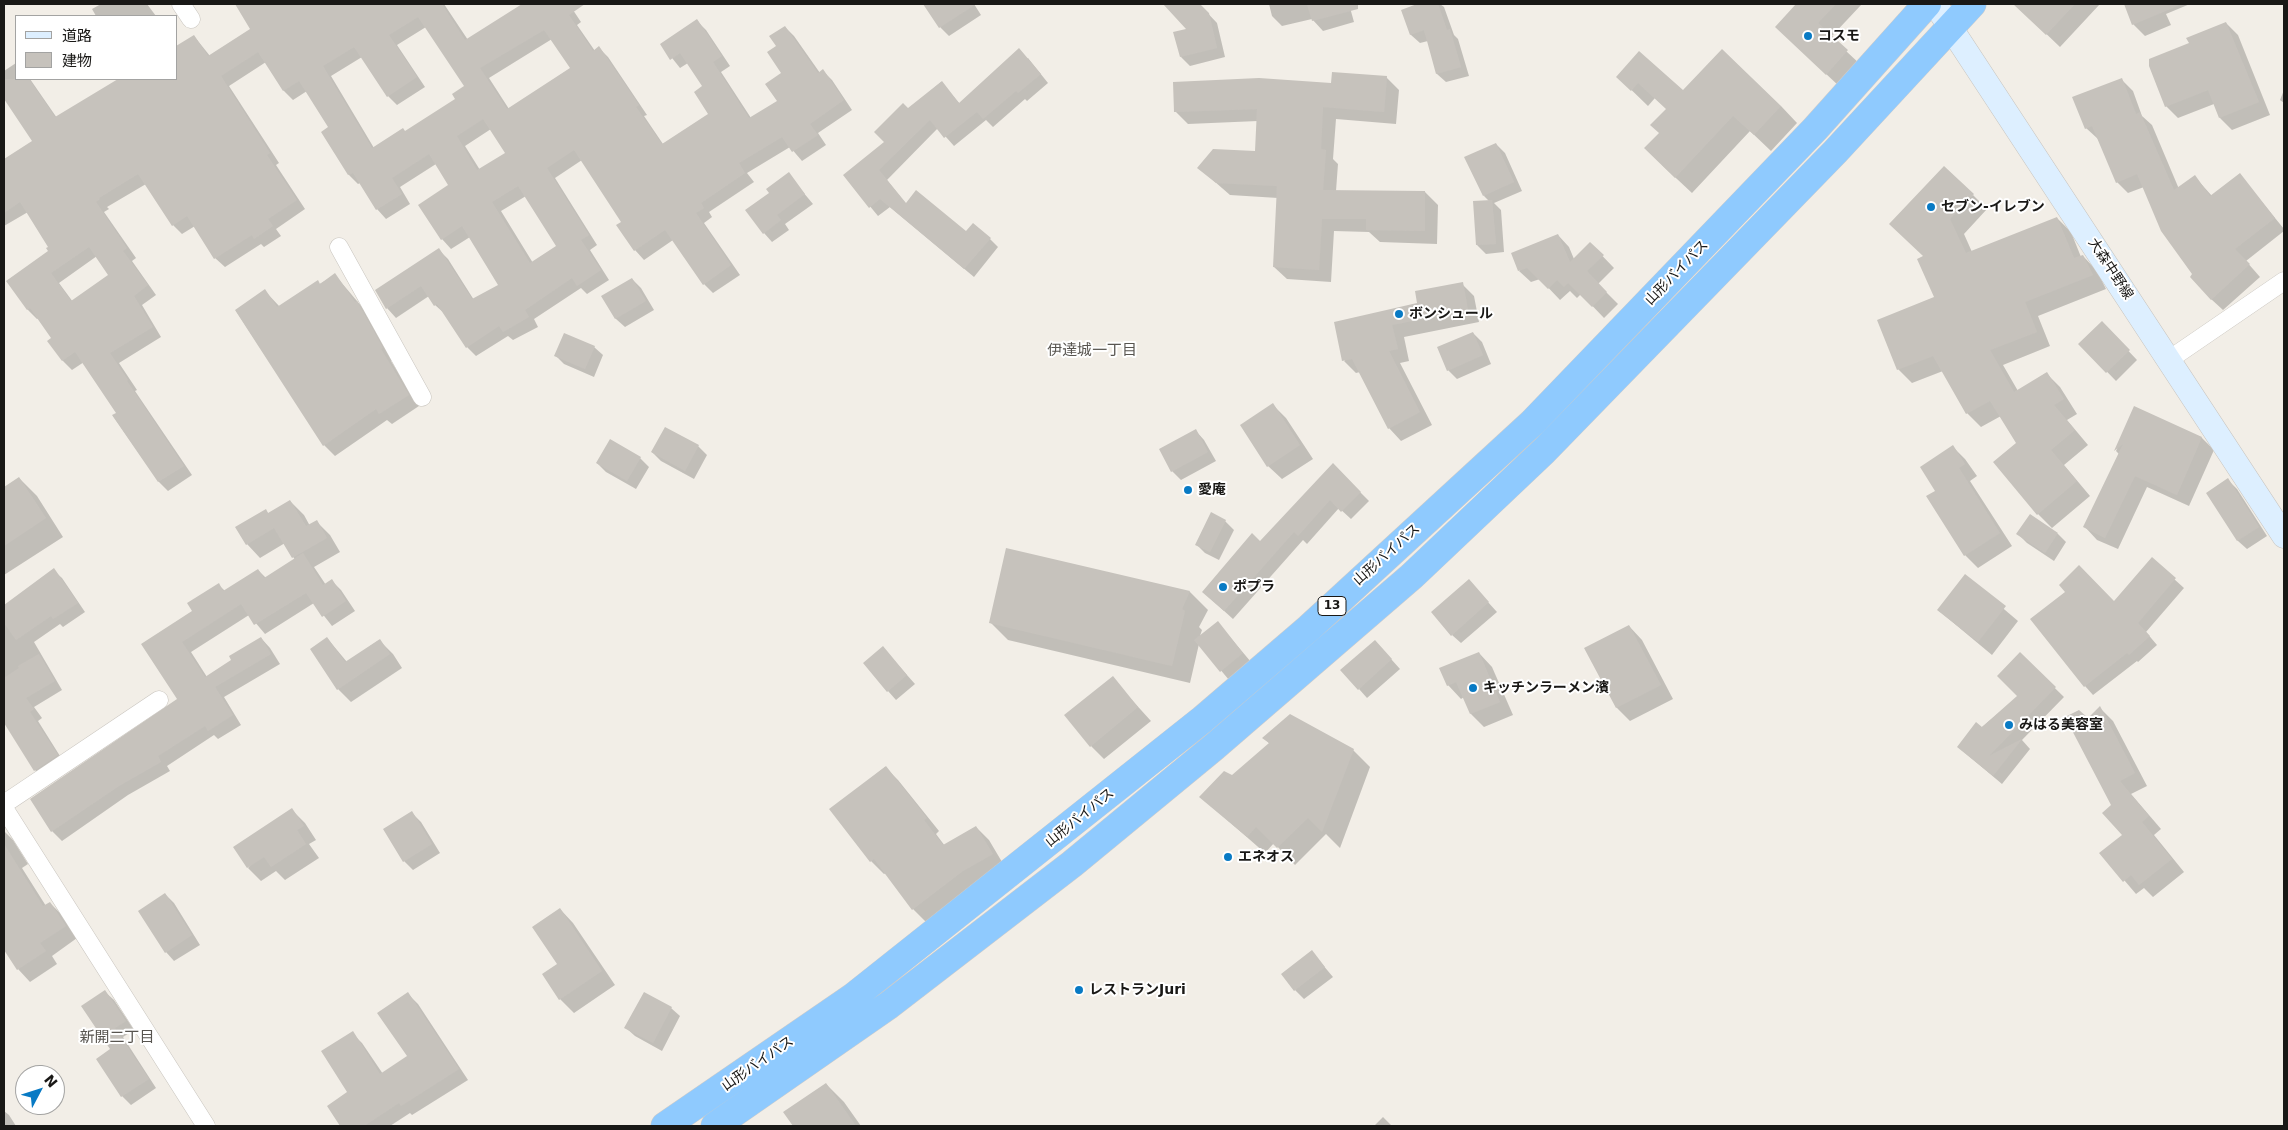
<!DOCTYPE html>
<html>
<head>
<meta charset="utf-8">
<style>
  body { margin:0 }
  #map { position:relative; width:2288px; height:1130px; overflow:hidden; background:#f2eee7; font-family:"DejaVu Sans","Noto Sans JP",sans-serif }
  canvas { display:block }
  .frame { position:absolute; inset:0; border:5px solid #191816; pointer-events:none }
  .legend { position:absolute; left:15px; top:15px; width:162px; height:65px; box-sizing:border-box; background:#fff; border:1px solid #a3a3a2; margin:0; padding:6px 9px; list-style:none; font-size:15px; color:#191816 }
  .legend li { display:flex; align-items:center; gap:10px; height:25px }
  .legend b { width:25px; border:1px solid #a3a3a2 }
  .north { position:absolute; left:15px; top:1065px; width:50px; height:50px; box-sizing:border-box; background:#fff; border:1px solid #a3a3a2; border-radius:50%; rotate:50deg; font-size:14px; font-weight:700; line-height:20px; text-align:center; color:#191816 }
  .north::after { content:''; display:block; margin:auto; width:18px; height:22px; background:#087ac4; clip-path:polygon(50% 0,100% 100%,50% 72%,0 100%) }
</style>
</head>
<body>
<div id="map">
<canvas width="2288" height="1130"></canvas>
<div class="frame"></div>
<ul class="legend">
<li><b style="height:6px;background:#ddefff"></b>道路</li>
<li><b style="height:14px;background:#c6c2bc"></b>建物</li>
</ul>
<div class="north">N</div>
</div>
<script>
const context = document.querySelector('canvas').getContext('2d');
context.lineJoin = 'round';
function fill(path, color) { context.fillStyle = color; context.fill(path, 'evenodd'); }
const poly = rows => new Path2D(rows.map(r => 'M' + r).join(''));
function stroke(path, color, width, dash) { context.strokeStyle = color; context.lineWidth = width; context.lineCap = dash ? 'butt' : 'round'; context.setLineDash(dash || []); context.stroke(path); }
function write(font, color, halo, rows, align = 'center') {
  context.font = font + ' "DejaVu Sans","Noto Sans JP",sans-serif'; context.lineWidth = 4; context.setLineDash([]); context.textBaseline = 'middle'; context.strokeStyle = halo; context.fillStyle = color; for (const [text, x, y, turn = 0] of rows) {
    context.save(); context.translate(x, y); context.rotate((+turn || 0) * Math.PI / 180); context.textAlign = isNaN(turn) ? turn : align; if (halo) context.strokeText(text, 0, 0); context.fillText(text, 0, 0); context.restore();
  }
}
const shadow = poly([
  [101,4,147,4,156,16,96,16,92,9],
  [236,4,335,4,340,11,350,4,371,4,378,14,393,4,444,4,468,40,524,4,569,4,581,22,577,25,595,51,599,48,608,57,647,115,644,116,663,144,710,114,704,86,688,63,680,68,661,44,697,21,706,30,730,66,721,72,751,118,778,101,783,73,778,46,785,27,794,36,820,73,823,71,832,80,852,110,818,133,826,145,802,161,790,147,747,173,754,182,709,212,712,217,704,223,740,275,713,293,704,284,673,240,644,260,635,250,623,222,582,160,555,178,597,245,590,250,609,280,587,294,581,288,534,319,538,327,513,340,508,336,476,356,467,347,445,314,435,305,429,296,396,318,387,308,439,250,448,259,474,300,500,285,470,237,451,249,442,239,420,206,450,186,436,164,400,187,410,204,386,219,377,209,360,183,358,184,349,175,323,132,330,128,307,91,293,100,284,91,266,62,229,86,279,163,276,165,305,209,276,229,281,236,264,247,261,244,225,267,215,258,195,226,182,234,173,225,146,184,107,207,109,209,104,212,136,258,132,261,156,295,142,305,161,337,119,363,137,390,135,391,192,475,168,491,159,482,113,416,117,413,84,362,72,370,63,361,49,341,53,338,39,318,37,319,28,310,7,281,50,251,50,247,28,212,4,226,4,161,34,142,4,97,4,71,16,63,16,79,30,79,57,118,120,79,130,79,132,81,136,79,176,79,194,36,210,56,252,29],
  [426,27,466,87,457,99,406,132,374,148,331,76,362,57,388,96,397,105,425,87,397,45],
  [552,39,571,68,509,109,489,78],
  [491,129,507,153,480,170,465,146],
  [526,196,558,246,533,263,501,211],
  [97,256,110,275,73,302,59,283],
  [927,4,974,4,981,15,949,36,940,27,925,5],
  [1164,4,1199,4,1217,23,1225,57,1190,66,1181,57,1188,29],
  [1269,4,1349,4,1354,22,1323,31,1312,19,1282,26,1272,16],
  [1421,4,1440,4,1444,7,1454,35,1458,39,1469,76,1446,82,1437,74,1428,41,1420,43,1411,35,1402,11],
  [1798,4,1862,4,1831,37,1861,65,1840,87,1776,27],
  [2017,4,2100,4,2060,47,2016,5],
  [2126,4,2190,4,2166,14,2171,25,2145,36,2133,24],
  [2226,23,2238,35,2270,115,2232,130,2220,118,2214,104,2178,118,2166,106,2190,44],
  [1028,58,1048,83,1027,101,1025,99,993,127,986,120,954,146,938,128,887,180,906,204,966,233,990,239,998,247,974,277,890,207,878,216,845,176,886,142,908,110,941,82,960,104],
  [1386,77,1399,90,1396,124,1336,119,1333,159,1338,164,1336,191,1425,192,1438,205,1437,244,1380,242,1369,232,1334,231,1331,282,1287,279,1274,267,1278,198,1230,195,1199,168,1256,153,1258,121,1188,124,1175,111,1332,84],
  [1618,77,1683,92,1781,106,1797,123,1771,151,1750,131,1692,193,1662,165,1660,133,1667,109,1655,98,1648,106],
  [2121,79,2133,91,2142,116,2152,125,2179,189,2195,177,2212,196,2240,175,2284,229,2284,231,2246,261,2260,277,2223,310,2211,299,2194,274,2144,187,2128,193,2117,182,2098,139,2086,128],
  [2284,90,2284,103,2280,100],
  [1496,144,1505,153,1522,191,1494,203,1501,210,1504,252,1486,254,1477,245,1489,201,1484,196],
  [788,174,813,204,785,224,789,230,772,242,764,233,771,193],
  [1973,195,1987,209,1964,234,1972,252,2057,218,2071,232,2081,257,2083,256,2097,271,2106,289,2038,316,2050,346,2003,365,2018,391,2046,373,2060,387,2077,414,2067,420,2088,445,2064,465,2090,496,2052,528,2038,514,2018,443,2001,416,1981,427,1967,413,1943,371,1912,383,1898,369,1936,298,1925,257,1905,238],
  [1558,235,1569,247,1574,259,1590,243,1614,268,1598,284,1618,304,1604,318,1581,294,1577,298,1570,291,1560,300,1540,279,1531,282,1519,271],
  [335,275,368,314,393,360,391,361,419,406,392,424,387,420,335,456,324,445,236,311,265,291,280,307],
  [632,279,641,288,654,310,625,327,616,319,603,296],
  [1462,284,1474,296,1479,322,1404,337,1409,361,1400,363,1432,425,1401,441,1389,428,1360,372,1356,373,1344,361,1418,304],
  [2102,323,2137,360,2116,381,2080,344],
  [1473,333,1482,342,1491,364,1457,379,1448,370],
  [594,347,603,355,594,377,564,364,556,356],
  [1273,405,1286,418,1313,459,1282,479,1268,466],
  [2135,408,2202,438,2214,450,2189,506,2147,487,2118,549,2097,540,2085,527,2119,454,2116,451],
  [1196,431,1204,440,1216,461,1181,480,1172,471],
  [698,446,707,455,694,479,661,461,652,452],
  [1953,447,1965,459,1977,476,1970,481,2012,546,1978,568,1965,555,1928,497,1937,491],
  [640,458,649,467,636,489,606,472,597,463],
  [1333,465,1369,501,1351,519,1339,508,1307,544,1303,540,1233,619,1203,592,1261,543],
  [19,478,37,496,63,537,4,575,4,488],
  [2228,480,2237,489,2267,536,2247,549,2238,541,2207,493],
  [290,501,304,515,310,526,317,522,330,535,340,552,314,567,326,585,332,581,341,590,355,611,332,626,314,603,265,634,249,615,191,652,207,677,233,661,261,638,270,648,280,664,224,697,241,725,218,739,214,735,167,766,170,771,128,795,62,841,52,831,32,799,179,699,143,644,193,611,219,585,225,591,258,570,266,578,295,560,285,543,260,558,247,544,266,511,269,514],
  [1225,521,1234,530,1219,560,1205,553,1196,544],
  [2018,534,2058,534,2066,542,2054,561,2027,543],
  [1007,549,1190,592,1208,610,1199,627,1202,630,1200,636,1218,623,1251,662,1229,680,1199,644,1190,683,1008,640,990,622],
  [2152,559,2184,588,2146,632,2157,645,2138,662,2137,661,2093,695,2085,686,2114,603],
  [53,570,62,578,85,612,63,627,60,624,34,642,62,690,34,707,42,718,38,721,65,764,44,779,35,770,4,722,4,607],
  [1965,576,2018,621,1992,655,1938,610],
  [1477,590,1497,612,1461,643,1452,635],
  [1629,626,1642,640,1673,699,1630,721,1617,708,1586,649],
  [327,638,347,662,379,640,393,654,402,668,351,702,338,689],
  [883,648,915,684,896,700,888,691],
  [1383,650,1400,669,1367,698,1359,689],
  [1479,653,1492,667,1513,715,1484,727,1471,714,1464,697,1461,699,1448,685],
  [2020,654,2064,697,2022,740,2030,749,2002,784,1958,747,2019,696],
  [1112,678,1151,721,1104,759,1091,746],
  [2100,708,2113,721,2147,786,2131,794,2161,829,2154,835,2184,872,2153,897,2144,888,2136,894,2101,853,2124,835,2112,806,2087,720],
  [1264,738,1353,750,1370,767,1340,848,1326,834,1295,865,1274,843,1265,853,1201,797,1232,777,1270,744],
  [885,767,898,780,939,831,936,834,945,846,976,827,989,840,1005,867,926,922,913,909,886,873,884,874,871,861,831,810],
  [292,810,305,823,316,840,309,844,319,858,285,880,276,871,261,881,248,868],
  [412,813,421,822,440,853,413,870,404,861],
  [4,831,13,840,28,864,22,868,46,906,50,903,62,915,77,938,52,956,57,964,30,982,18,969,4,947],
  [165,894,174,903,200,945,174,961,166,952],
  [560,909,573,923,615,985,574,1013,560,999],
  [1312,952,1333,977,1304,999,1295,990],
  [105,992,114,1000,134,1030,123,1037,156,1088,131,1105,122,1096,112,1050],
  [408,994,418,1004,468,1080,412,1115,410,1113,390,1126,342,1126,328,1106,348,1093,352,1033,362,1043,383,1074,409,1056],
  [671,1008,680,1016,662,1051,635,1036,626,1028],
  [826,1084,844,1102,861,1126,794,1126,785,1113],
  [4,1111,9,1115,16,1126,4,1126],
  [1383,1117,1392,1126,1374,1126]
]);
const building = poly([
  [235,4,442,4,465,40,522,4,585,4,569,15,593,51,599,46,639,105,636,107,662,144,708,114,694,92,702,86,680,53,670,60,660,44,697,19,722,56,713,62,749,118,777,101,765,84,781,73,767,52,776,46,769,36,785,26,818,73,823,69,844,100,810,124,818,135,792,152,782,137,739,163,745,173,701,203,704,208,696,213,731,265,703,285,665,230,634,251,616,225,621,222,574,150,547,168,589,235,581,240,601,270,577,286,572,278,525,310,529,317,503,332,499,326,466,348,437,304,434,306,421,286,386,309,375,290,439,248,472,299,498,285,462,226,441,240,418,205,448,185,429,154,392,178,402,194,376,210,353,173,348,175,321,132,328,127,299,81,283,91,258,52,221,76,270,153,267,155,297,200,268,219,273,226,254,239,252,235,214,259,187,216,172,226,138,174,99,198,100,199,96,202,127,248,123,251,148,285,134,296,153,327,110,353,128,380,127,381,184,466,158,482,112,415,116,413,75,352,62,361,47,341,51,338,30,308,27,310,6,281,48,251,46,248,48,247,20,202,4,213,4,159,32,141,4,99,4,79,29,79,55,117,118,79,176,79,176,46,194,35,208,56,250,29],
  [418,17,464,86,452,94,455,99,405,131,403,128,372,148,323,66,354,47,387,97,417,77,389,35],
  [544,30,570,68,507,109,480,68],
  [483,119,505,153,477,170,457,136],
  [518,186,556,246,530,263,492,202],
  [89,247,108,275,71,301,51,273],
  [923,4,976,4,939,28],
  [1163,4,1200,4,1209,13,1217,48,1180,57,1173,32,1186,29],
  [1307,4,1358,4,1358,9,1312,21],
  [1417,4,1438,4,1447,30,1450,29,1461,67,1436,74,1424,30,1410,35,1401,10],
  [1796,4,1836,4,1818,23,1848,50,1826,75,1775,27],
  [2013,4,2075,4,2046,35],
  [2124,4,2182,4,2132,25],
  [2226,22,2259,102,2219,118,2208,90,2165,107,2149,66,2149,59,2189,43,2186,38],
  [1019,48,1041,74,1018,93,1016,91,983,119,977,112,944,138,930,120,879,170,906,203,916,190,966,231,973,223,991,238,964,269,880,199,869,208,843,175,884,142,874,132,903,103,908,108,942,81,959,103],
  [1722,49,1781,106,1754,135,1733,116,1675,178,1644,148,1659,133,1650,125,1666,109,1638,83,1631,91,1616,77,1639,51,1683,90],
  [1332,72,1387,76,1384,112,1323,107,1321,149,1326,150,1323,190,1425,191,1425,231,1366,230,1366,219,1322,219,1319,270,1273,267,1277,186,1216,183,1197,168,1213,149,1255,151,1257,109,1174,112,1173,82,1259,78,1331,83],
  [2122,78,2136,114,2140,112,2174,190,2195,175,2210,196,2240,173,2275,218,2235,249,2250,264,2211,300,2190,277,2192,274,2161,231,2137,174,2116,183,2092,126,2085,129,2072,97],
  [1496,143,1514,182,1483,196,1464,157],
  [1944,166,1974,194,1950,219,1966,253,2057,217,2074,258,2083,255,2093,275,2025,302,2037,332,1990,350,2014,392,2047,372,2064,399,2054,405,2075,430,2051,450,2077,481,2037,515,1993,462,2016,443,1990,401,1966,414,1933,356,1897,370,1877,320,1934,297,1917,259,1923,256,1889,224],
  [789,172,805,194,777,215,781,220,763,234,745,210,769,193,766,189],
  [1492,200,1496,244,1476,245,1473,201],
  [1558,234,1570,262,1590,242,1604,255,1587,271,1607,292,1592,307,1568,283,1564,287,1557,280,1548,289,1527,268,1518,271,1511,253],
  [335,273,355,302,357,301,383,348,381,349,409,395,379,414,376,409,323,446,235,310,265,289,277,307,318,280,320,284],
  [632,278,646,301,615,319,601,296],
  [1463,282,1468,310,1392,325,1398,349,1389,351,1420,412,1388,429,1352,359,1342,361,1334,322,1417,303,1415,291],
  [2102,321,2130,350,2106,373,2078,344],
  [1473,332,1483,355,1447,371,1437,347],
  [564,333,595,346,585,369,554,356],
  [1273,403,1300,445,1267,467,1240,425],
  [2134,406,2202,437,2177,495,2135,476,2105,538,2083,527,2123,444,2114,451],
  [665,427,699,445,685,471,651,452],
  [1196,429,1208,452,1171,472,1159,449],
  [610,439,641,457,627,481,596,463],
  [1953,445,1965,464,1959,468,2000,533,1964,556,1926,496,1935,491,1920,467],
  [1333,463,1361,492,1341,512,1330,500,1298,536,1294,532,1224,611,1202,592,1252,533,1260,541],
  [19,477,46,518,4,546,4,487],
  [2228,478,2259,527,2237,541,2206,493],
  [290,500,306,526,317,520,327,538,292,558,274,528,246,545,235,527,266,509,268,513],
  [1211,512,1226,520,1210,552,1195,545],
  [2030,514,2058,533,2045,553,2016,534],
  [1006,548,1190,591,1182,609,1185,611,1172,666,989,623],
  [303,553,323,585,332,579,346,601,322,617,306,593,254,625,241,604,182,642,205,677,231,660,229,656,261,637,271,654,215,687,233,715,208,731,205,726,158,756,161,762,119,786,51,832,30,799,177,699,141,644,192,611,187,603,219,583,223,591,258,569,264,578],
  [2152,557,2176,578,2138,623,2150,636,2129,655,2127,653,2084,687,2030,619,2065,592,2059,585,2079,565,2114,601],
  [54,568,78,603,53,619,51,616,16,640,4,623,4,605],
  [1965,574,2006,606,1978,642,1937,610],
  [1469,579,1489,602,1451,636,1431,612],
  [1218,621,1243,653,1220,672,1194,640],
  [1629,625,1661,685,1616,708,1584,648],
  [327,637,345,662,380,639,390,654,337,690,310,649],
  [1375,640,1392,659,1358,690,1340,670],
  [883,646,907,675,887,692,863,663],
  [1479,652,1500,702,1470,714,1456,682,1447,686,1439,668],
  [2020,652,2056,687,1989,756,2022,739,1993,776,1957,747,1976,722,1982,727,2017,696,1997,676],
  [39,654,55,681,26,698,34,709,30,712,58,755,34,771,4,723,4,678,19,668,18,666],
  [1113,676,1138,707,1090,747,1064,715],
  [2100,706,2135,773,2120,781,2149,816,2142,822,2172,859,2139,885,2131,875,2123,882,2099,853,2122,835,2102,813,2111,805,2065,717,2079,710,2088,718],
  [1290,714,1354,749,1322,832,1308,818,1277,848,1256,827,1247,837,1199,797,1224,771,1232,775,1269,743,1262,738],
  [886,766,927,818,924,820,943,845,976,826,993,854,963,871,912,910,874,859,870,862,829,809],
  [292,808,304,826,297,830,306,844,271,867,264,857,247,868,233,847],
  [412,811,432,844,403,862,383,829],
  [4,844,43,906,50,902,66,926,40,943,46,951,17,970,4,950],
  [165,893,192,935,165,953,138,911],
  [560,908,602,971,559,1000,542,974,557,964,532,927],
  [1312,950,1325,967,1294,991,1281,974],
  [105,990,126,1021,115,1028,149,1079,121,1097,96,1059,110,1049,81,1006],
  [408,992,459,1069,401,1106,399,1103,364,1126,340,1126,327,1106,347,1092,321,1051,353,1031,380,1074,407,1056,377,1013],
  [644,992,672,1007,653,1043,624,1028],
  [826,1083,856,1126,793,1126,783,1112]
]);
const street = poly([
  [181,4,191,19],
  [339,247,422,397],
  [2170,359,2284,281],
  [4,804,159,700],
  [4,808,206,1126]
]);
const secondary = poly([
  [1935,4,2284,536]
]);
const highway = poly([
  [665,1126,853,997,1203,719,1309,628,1532,423,1815,129,1927,4],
  [715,1126,889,1005,1072,864,1214,747,1412,576,1544,451,1835,152,1972,4]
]);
const markers = [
  [1808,36,5,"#087ac4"],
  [1931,207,5,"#087ac4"],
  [1399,314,5,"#087ac4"],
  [1188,490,5,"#087ac4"],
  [1223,587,5,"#087ac4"],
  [1473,688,5,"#087ac4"],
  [2009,725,5,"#087ac4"],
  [1228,857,5,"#087ac4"],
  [1079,990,5,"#087ac4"]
];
const shields = [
  [1332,606,28]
];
const shieldNames = [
  ["13",1332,606]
];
const poiNames = [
  ["コスモ",1818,36],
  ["セブン-イレブン",1941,207],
  ["ボンシュール",1409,314],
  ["愛庵",1198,490],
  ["ポプラ",1233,587],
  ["キッチンラーメン濱",1483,688],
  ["みはる美容室",2019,725],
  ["エネオス",1238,857],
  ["レストランJuri",1089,990]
];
const streetNames = [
  ["大森中野線",2110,269,57],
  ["山形バイパス",1677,273,-46],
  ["山形バイパス",1387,555,-42],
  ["山形バイパス",1080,818,-39],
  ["山形バイパス",758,1064,-35]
];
const neighbourhoodNames = [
  ["伊達城一丁目",1092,351],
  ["新開二丁目",117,1038]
];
fill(shadow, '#0003');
fill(building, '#c6c2bc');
stroke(street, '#c8c4be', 19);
stroke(secondary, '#c8c4be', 25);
stroke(highway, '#ccc', 29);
stroke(street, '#fff', 18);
stroke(secondary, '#ddefff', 24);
stroke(highway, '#8fcafe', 28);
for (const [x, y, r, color] of markers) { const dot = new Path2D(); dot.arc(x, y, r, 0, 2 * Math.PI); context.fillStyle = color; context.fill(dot); stroke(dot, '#fff', 2); }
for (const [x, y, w] of shields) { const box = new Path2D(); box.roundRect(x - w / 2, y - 9.5, w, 19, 4); context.fillStyle = '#fff'; context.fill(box); stroke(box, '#191816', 1); }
write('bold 12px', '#191816', null, shieldNames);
write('bold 14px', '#191816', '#fff', poiNames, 'left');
write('14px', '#191816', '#fff', streetNames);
write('15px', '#585550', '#fff', neighbourhoodNames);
</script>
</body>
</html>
